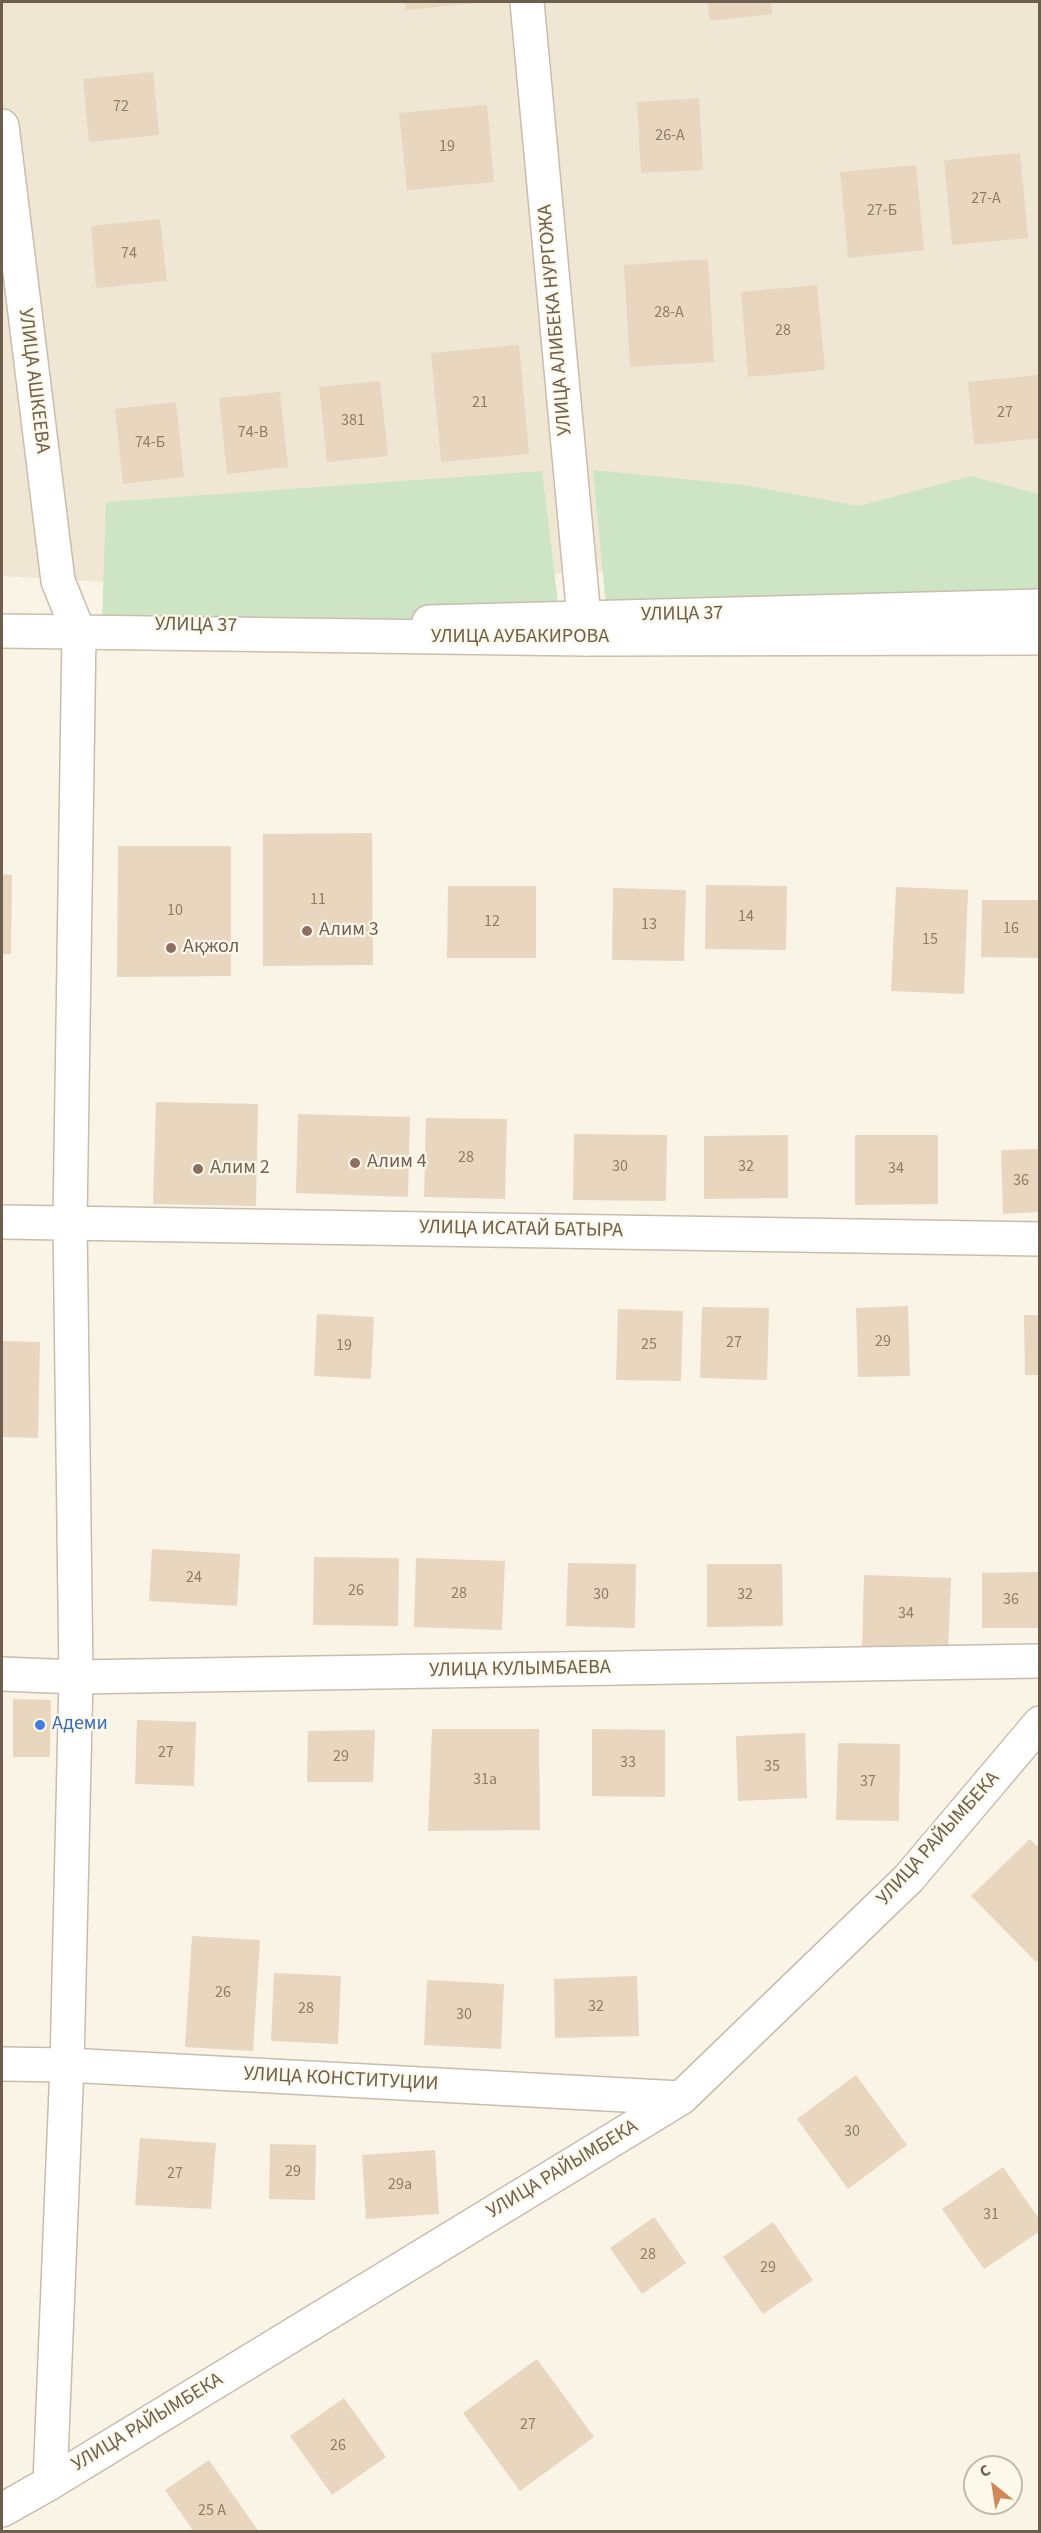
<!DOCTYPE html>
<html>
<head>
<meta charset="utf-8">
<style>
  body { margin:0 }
  #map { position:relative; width:1041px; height:2533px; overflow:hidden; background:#f9f4e5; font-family:"Source Sans 3",sans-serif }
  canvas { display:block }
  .frame { position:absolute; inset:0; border:3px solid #6e5e4d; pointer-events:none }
  .north { position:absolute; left:963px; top:2455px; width:60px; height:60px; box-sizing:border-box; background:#fcf8ea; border:2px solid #c3baab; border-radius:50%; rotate:330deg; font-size:16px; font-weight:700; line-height:24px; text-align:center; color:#6e5e4d }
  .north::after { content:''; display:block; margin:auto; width:21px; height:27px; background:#d38859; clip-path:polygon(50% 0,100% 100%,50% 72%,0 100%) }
</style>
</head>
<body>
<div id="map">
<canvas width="1041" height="2533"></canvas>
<div class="frame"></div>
<div class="north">С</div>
</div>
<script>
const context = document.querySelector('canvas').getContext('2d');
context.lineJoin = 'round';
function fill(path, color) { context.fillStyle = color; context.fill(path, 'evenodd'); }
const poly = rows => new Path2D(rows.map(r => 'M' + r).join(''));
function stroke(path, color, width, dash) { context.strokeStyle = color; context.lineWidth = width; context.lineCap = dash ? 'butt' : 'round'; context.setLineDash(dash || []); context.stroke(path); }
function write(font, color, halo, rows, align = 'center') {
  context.font = font + ' "Source Sans 3",sans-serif'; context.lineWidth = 4.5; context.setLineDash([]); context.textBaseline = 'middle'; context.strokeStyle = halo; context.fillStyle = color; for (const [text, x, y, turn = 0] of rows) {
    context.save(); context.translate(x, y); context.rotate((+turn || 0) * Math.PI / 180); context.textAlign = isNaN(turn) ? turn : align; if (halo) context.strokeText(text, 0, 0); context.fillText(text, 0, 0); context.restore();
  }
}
const residential = poly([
  [2,2,1039,2,1039,551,227,589,2,576]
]);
const green = poly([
  [593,470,744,485,859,506,970,476,1039,494,1039,606,607,617],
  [542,471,560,619,102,623,106,502]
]);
const building = poly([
  [405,2,475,2,475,3,406,10],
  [707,2,771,2,772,14,710,21],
  [153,72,159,135,89,142,83,79],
  [699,98,703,170,641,173,637,102],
  [487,105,494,182,407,190,399,113],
  [1020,153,1028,238,952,245,944,160],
  [916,165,924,250,848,258,840,172],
  [160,219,167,281,96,288,91,226],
  [708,259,714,362,630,367,624,265],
  [817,285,825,370,748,377,741,292],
  [519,345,529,454,441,462,431,353],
  [1038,375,1040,438,974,445,968,382],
  [380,381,388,456,327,462,319,387],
  [280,392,288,467,227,474,219,398],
  [176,402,184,477,123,484,115,409],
  [372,833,373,965,263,966,263,834],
  [118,846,231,846,231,976,117,977],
  [2,874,12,875,11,954,2,954],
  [706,885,787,886,786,950,705,949],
  [448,886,536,886,536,958,447,958],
  [896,887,968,890,964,994,891,991],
  [613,888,686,890,684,961,612,960],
  [982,900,1040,900,1040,958,981,957],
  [156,1102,258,1104,256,1206,153,1204],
  [298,1114,410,1117,408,1197,296,1193],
  [426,1118,507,1119,505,1199,424,1197],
  [574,1134,667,1135,666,1201,573,1200],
  [788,1135,788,1198,704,1199,704,1136],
  [855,1135,938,1135,938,1204,855,1205],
  [1040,1149,1040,1212,1003,1214,1001,1150],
  [908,1306,910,1376,858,1377,856,1308],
  [702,1307,769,1308,767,1380,700,1378],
  [618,1309,683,1311,681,1381,616,1380],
  [317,1314,374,1317,371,1379,314,1376],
  [1024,1315,1040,1315,1040,1375,1025,1375],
  [2,1341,40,1342,38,1438,2,1437],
  [152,1549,240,1554,237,1606,149,1601],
  [314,1557,399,1558,398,1626,313,1625],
  [416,1558,505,1561,502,1630,414,1627],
  [568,1563,636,1564,635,1628,566,1626],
  [707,1564,782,1564,783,1626,707,1627],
  [1040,1572,1040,1628,982,1628,982,1573],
  [864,1575,951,1578,948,1652,862,1649],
  [13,1699,51,1700,50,1757,13,1757],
  [137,1720,196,1722,194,1786,135,1784],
  [432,1729,539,1729,540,1830,428,1831],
  [592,1729,665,1730,665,1797,592,1796],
  [375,1730,373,1782,307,1782,308,1731],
  [805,1733,807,1798,738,1801,736,1736],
  [838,1743,900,1744,899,1821,836,1820],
  [1030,1839,1040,1849,1040,1958,1036,1962,971,1896],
  [192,1936,260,1940,253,2051,185,2047],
  [274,1973,341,1976,338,2044,271,2041],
  [637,1976,639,2036,555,2038,554,1979],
  [427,1980,504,1984,501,2049,424,2045],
  [856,2075,907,2145,848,2189,797,2119],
  [140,2138,216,2143,211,2209,135,2205],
  [270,2144,316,2145,315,2200,269,2199],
  [435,2150,439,2214,366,2219,362,2155],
  [1003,2167,1040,2220,1040,2231,984,2269,942,2209],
  [654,2217,686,2263,642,2294,610,2248],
  [773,2222,813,2280,763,2314,723,2257],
  [537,2359,594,2437,520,2491,463,2413],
  [344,2398,386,2457,332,2495,290,2436],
  [209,2460,259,2532,194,2532,165,2490]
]);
const minor = poly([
  [527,2,586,639],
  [2,126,58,581,79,633,70,1222,76,1677,67,2065,50,2483],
  [429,622,1040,606],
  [2,1222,1040,1239],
  [2,1674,76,1677,1040,1661],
  [2,2064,67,2065,681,2098],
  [2,2510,50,2483,681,2098,909,1878,1040,1723]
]);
const secondary = poly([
  [2,631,586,639,1040,638]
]);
const markers = [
  [307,931,6,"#8d6e63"],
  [171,948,6,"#8d6e63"],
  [355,1163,6,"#8d6e63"],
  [198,1169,6,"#8d6e63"],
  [40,1725,6,"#3f7fe0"]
];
const numberNames = [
  ["72",121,107],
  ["26-А",670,136],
  ["19",447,147],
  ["27-А",986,199],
  ["27-Б",882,211],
  ["74",129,254],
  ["28-А",669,313],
  ["28",783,331],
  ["21",480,403],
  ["27",1005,413],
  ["381",353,421],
  ["74-В",253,433],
  ["74-Б",150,443],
  ["11",318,900],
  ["10",175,911],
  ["14",746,917],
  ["12",492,922],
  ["13",649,925],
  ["16",1011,929],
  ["15",930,940],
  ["28",466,1158],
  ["30",620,1167],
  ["32",746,1167],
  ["34",896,1169],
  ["36",1021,1181],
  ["29",883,1342],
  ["27",734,1343],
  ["25",649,1345],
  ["19",344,1346],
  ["24",194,1578],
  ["26",356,1591],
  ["28",459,1594],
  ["30",601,1595],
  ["32",745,1595],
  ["36",1011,1600],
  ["34",906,1614],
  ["27",166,1753],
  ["29",341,1757],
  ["33",628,1763],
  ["35",772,1767],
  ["31а",485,1780],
  ["37",868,1782],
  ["26",223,1993],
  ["32",596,2007],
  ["28",306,2009],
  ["30",464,2015],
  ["30",852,2132],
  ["29",293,2172],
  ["27",175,2174],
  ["29а",400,2185],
  ["31",991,2215],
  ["28",648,2255],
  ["29",768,2268],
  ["27",528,2425],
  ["26",338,2446],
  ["25 А",212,2511]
];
const streetNames = [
  ["УЛИЦА АЛИБЕКА НУРГОЖА",556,320,-95],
  ["УЛИЦА АШКЕЕВА",33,381,83],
  ["УЛИЦА 37",682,615,-1],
  ["УЛИЦА 37",196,626,1],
  ["УЛИЦА АУБАКИРОВА",520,638],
  ["УЛИЦА ИСАТАЙ БАТЫРА",521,1230,1],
  ["УЛИЦА КУЛЫМБАЕВА",520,1670,-1],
  ["УЛИЦА РАЙЫМБЕКА",939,1839,-48],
  ["УЛИЦА КОНСТИТУЦИИ",341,2080,3],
  ["УЛИЦА РАЙЫМБЕКА",563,2170,-31],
  ["УЛИЦА РАЙЫМБЕКА",148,2423,-31]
];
const educationNames = [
  ["Алим 3",319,931],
  ["Ақжол",183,948],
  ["Алим 4",367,1163],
  ["Алим 2",210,1169]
];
const shopNames = [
  ["Адеми",52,1725]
];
fill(residential, '#efe7d4');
fill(green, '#cde4c5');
fill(building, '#e8d6be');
stroke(minor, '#c8bdac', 36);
stroke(secondary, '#cbbeab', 36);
stroke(minor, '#fff', 33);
stroke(secondary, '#fff', 33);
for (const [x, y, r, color] of markers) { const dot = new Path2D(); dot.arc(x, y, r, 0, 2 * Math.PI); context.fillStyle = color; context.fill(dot); stroke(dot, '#fcf8ea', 2); }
write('16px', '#8c7c69', null, numberNames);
write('20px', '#6e5e4d', '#fcf8ea', streetNames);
write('20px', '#785e54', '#fcf8ea', educationNames, 'left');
write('20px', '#366cbe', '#fcf8ea', shopNames, 'left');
</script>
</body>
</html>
